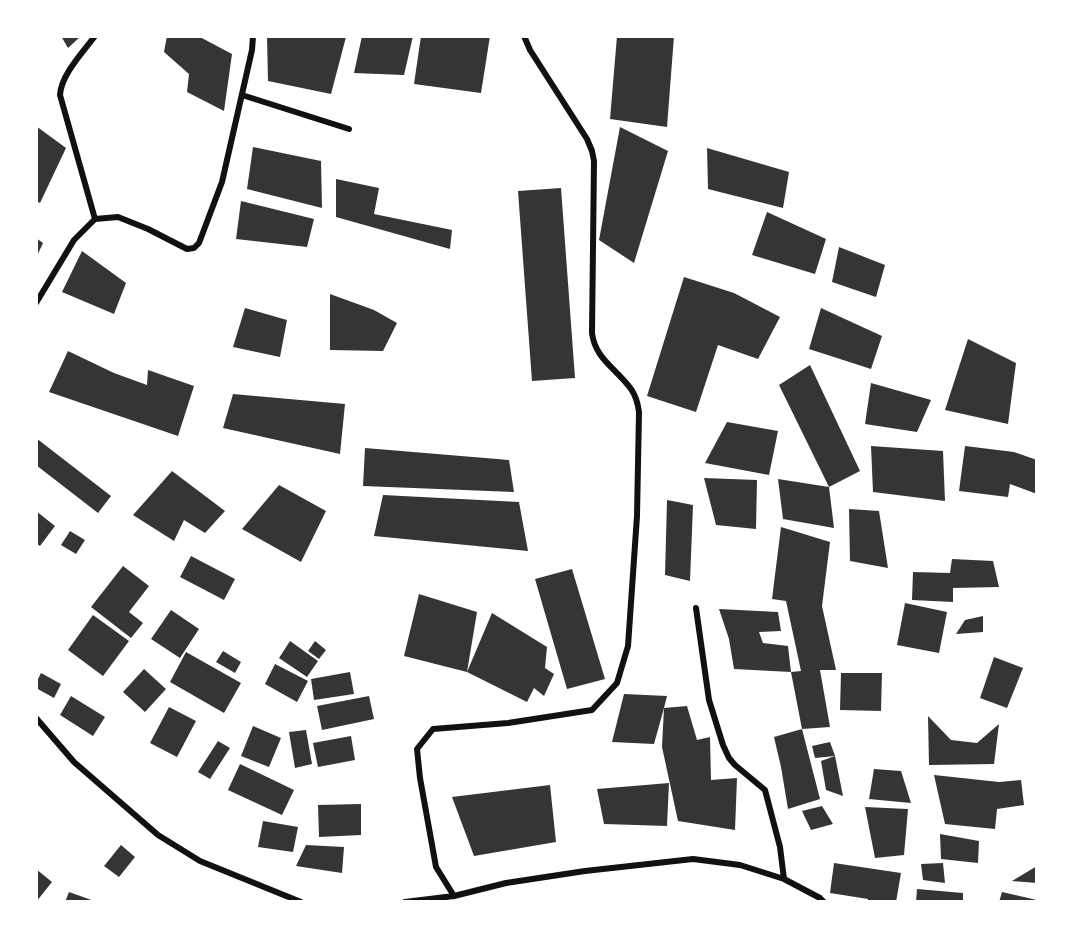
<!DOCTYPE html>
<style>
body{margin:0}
#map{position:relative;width:1073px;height:938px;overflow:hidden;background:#fff;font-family:"Fira Sans",sans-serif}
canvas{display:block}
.frame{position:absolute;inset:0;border:38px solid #fff;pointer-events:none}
</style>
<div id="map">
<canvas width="1073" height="938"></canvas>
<div class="frame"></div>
</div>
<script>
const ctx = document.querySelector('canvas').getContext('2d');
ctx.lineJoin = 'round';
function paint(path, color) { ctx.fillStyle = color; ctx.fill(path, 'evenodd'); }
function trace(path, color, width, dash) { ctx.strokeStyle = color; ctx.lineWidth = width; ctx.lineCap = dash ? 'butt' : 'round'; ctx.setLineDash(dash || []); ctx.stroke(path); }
paint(new Path2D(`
 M61,36H81L68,48Z
 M167,36H198L232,54L224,111L187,92L189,74L164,52Z
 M267,36L346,37L331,94L268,81Z
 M362,36H413L404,75L354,73Z
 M421,36H490L481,93L414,84Z
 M617,36H674L667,127L610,119Z
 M36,126L66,148L40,203L36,201Z
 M620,127L668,151L634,263L599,240Z
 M253,147L321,161L322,208L247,189Z
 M707,148L789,172L783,208L708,189Z
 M336,179L379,188L374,214L452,230L450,249L336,217Z
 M561,188L575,378L532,381L518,191Z
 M241,201L314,219L307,247L236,239Z
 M767,212L826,239L815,274L752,255Z
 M36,238L43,243L36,258Z
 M839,247L885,265L876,297L832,282Z
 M82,251L126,283L114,314L62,292Z
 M684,277L734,293L780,317L758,359L718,345L696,412L647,396Z
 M330,294L374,310L397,323L383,351L330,350Z
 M245,308L287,320L280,357L233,347Z
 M821,308L882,336L871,369L809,349Z
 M968,339L1016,363L1008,424L945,410Z
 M68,351L114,373L147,385L148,370L194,386L178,436L49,392Z
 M810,365L860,471L829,487L779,385Z
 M871,383L931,400L917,432L865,424Z
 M233,394L345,404L340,454L223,428Z
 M727,422L778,431L769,475L705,463Z
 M36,438L111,496L98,513L36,465Z
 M871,446L943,451L945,501L873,492Z
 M965,446L1014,452L1037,460V494L1010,484L1008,497L959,491Z
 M365,448L509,460L514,492L363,486Z
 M172,471L225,511L205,533L184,520L174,541L133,515Z
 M704,478L757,480L756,529L716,525Z
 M778,479L829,487L834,528L783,519Z
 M279,485L326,511L301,562L242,529Z
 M383,495L519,502L528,551L374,536Z
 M667,500L693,505L690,581L665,575Z
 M849,509L879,511L888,568L850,561Z
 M36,511L55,526L40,546L36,543Z
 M781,527L830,542L822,606L836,670H820L830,727L802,729L820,799L788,809L781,767L774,737L802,729L791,672L801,671L786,601L772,599Z
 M70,531L85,540L76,554L61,545Z
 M191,556L235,579L224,600L180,577Z
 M952,559L993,561L999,587L953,588V602L912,600L913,572L950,573Z
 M123,566L149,586L129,612L143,623L131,638L91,607Z
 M572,569L605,679L567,689L535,579Z
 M419,594L477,612L467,672L492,613L547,647L545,668L554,674L544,696L534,688L527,702L467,672L404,656Z
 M905,603L947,612L939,653L897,645Z
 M719,609L778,612L781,631L759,632L763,643L788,646L791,672L734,669L729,639Z
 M171,610L199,629L180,658L151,639Z
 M93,615L129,641L103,676L68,650Z
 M983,616V632L956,634L965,620Z
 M290,641L318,661L307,677L279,658Z
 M315,641L326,650L319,659L308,651Z
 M223,651L241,662L235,673L216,662Z
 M186,652L241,683L224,713L170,682Z
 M994,657L1023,668L1007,708L980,698Z
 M275,664L308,681L297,702L265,684Z
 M144,669L166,689L145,712L123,692Z
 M350,672L354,694L314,700L311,679Z
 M41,673L61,684L54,698L36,688V683Z
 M841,673H882L881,711L840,710Z
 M624,694L667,696L664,708L687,706L697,740L710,737L711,780L737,778L735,830L678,821L662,747L664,708L654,744L612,742Z
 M71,696L105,717L93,736L60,715Z
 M369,696L374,719L322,730L317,706Z
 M169,707L196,721L177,757L150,743Z
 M928,716L951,740L977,743L999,724L994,764L929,765Z
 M253,726L281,738L269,767L241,756Z
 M306,730L312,764L295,768L289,732Z
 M351,736L355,760L318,767L313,743Z
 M218,741L230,748L210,779L198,772Z
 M830,742L835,756L843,796L826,790L821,761L835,756L815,758L812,746Z
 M240,764L294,790L282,815L228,790Z
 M874,769L901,771L911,803L869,799Z
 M934,775L999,782L1021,780L1024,805L997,809L995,829L945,824Z
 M669,783L667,826L604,824L597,789Z
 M550,785L556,842L474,856L452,797Z
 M361,804V835L319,837L318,805Z
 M822,806L833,824L811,830L802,811Z
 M865,807L908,809L904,855L875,858Z
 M263,821L298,827L293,852L258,847Z
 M940,834L979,841L978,863L941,859Z
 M121,845L135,857L119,877L104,866Z
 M306,845L344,847L342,873L296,866Z
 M834,863L901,873L896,902H868V899L830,893Z
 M943,863L945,883L923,880L921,864Z
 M1037,866V883L1012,881Z
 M36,869L52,882L36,902Z
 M917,889L963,893V902H916Z
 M69,892L97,902H65Z
 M1002,892L1037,900V902H999Z`), '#353535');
trace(new Path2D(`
 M242,95L349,129
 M95,219L60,95C61,75 83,52 95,36
 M36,303L74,240L95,219L118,217L148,229L187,249L194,248L199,243L222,182L252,50L253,36
 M696,608L709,700L723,745L729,758L735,765L765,790L780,847L784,879
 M36,718L74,762L158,835L200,861L301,902
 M454,896L436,867L420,778L417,749L433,729L508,723L592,710L617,683L628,646L637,516L639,412C638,404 636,396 631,389C617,369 595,359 592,333L594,161L592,151L587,139L530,50L524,36
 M405,902L454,896L506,883L585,871L693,859L740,865L784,879L820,898L824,902`), '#111', 6);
</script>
